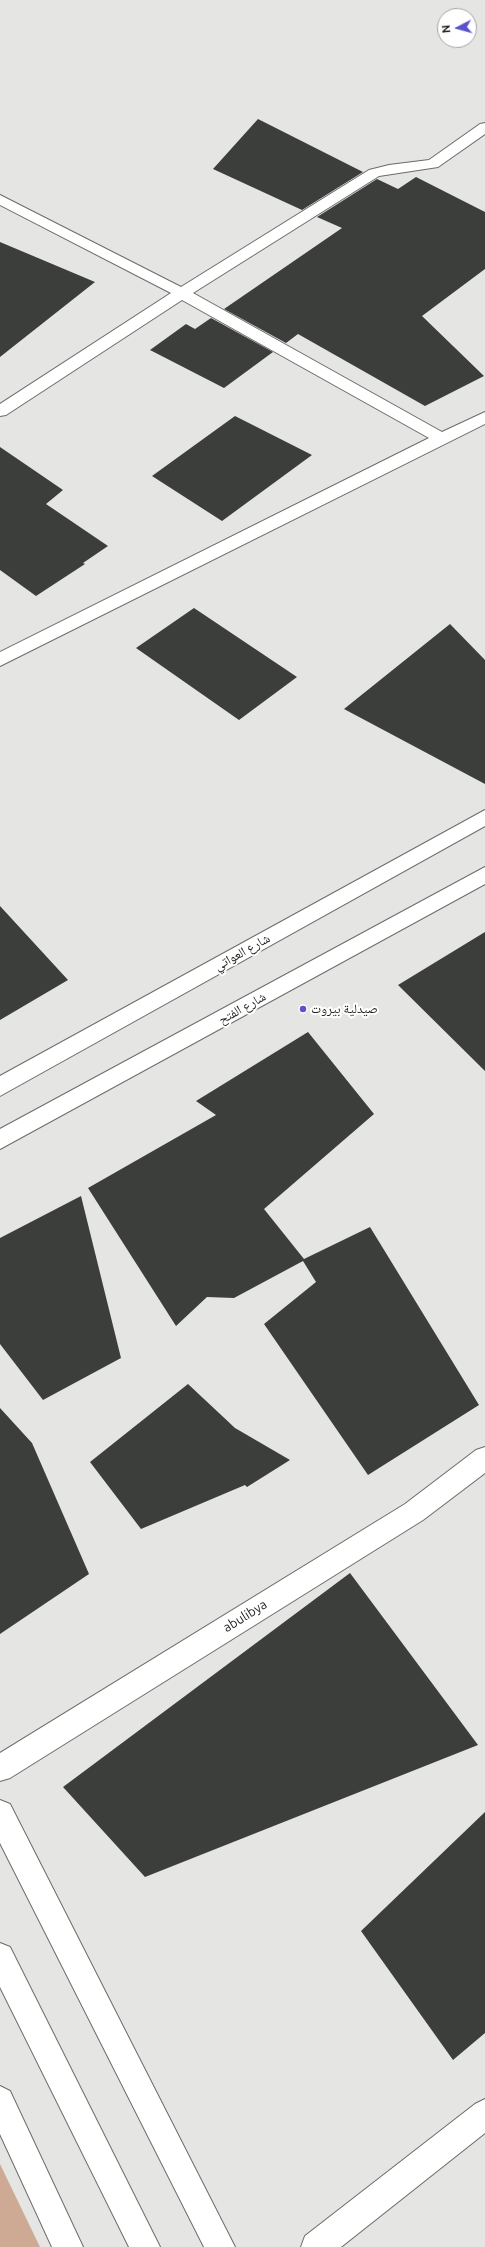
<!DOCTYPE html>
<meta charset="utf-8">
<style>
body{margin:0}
#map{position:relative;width:485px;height:2247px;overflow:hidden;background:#e5e6e3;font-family:Ubuntu,sans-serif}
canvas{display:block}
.north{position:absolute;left:437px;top:8px;width:40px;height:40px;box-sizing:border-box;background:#fff;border:1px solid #a5a5a5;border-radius:50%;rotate:264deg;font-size:11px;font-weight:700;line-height:16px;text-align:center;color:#1e1e1d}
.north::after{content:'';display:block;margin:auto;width:14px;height:18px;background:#5c52ca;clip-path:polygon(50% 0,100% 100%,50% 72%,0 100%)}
</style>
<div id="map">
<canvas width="485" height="2247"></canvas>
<div class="north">N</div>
</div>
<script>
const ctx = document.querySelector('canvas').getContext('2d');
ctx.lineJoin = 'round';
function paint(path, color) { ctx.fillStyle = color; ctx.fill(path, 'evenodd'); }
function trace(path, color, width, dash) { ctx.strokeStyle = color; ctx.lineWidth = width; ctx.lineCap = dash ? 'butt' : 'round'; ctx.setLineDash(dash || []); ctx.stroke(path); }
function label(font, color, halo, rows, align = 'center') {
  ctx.font = font + ' Ubuntu,"Noto Naskh Arabic",sans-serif'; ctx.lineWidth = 4; ctx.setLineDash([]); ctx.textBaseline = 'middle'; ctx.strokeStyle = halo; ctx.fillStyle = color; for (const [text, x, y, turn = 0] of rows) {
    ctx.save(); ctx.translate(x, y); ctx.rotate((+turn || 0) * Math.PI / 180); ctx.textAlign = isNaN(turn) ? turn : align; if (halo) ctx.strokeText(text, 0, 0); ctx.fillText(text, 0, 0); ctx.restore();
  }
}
paint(new Path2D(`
 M0,2164L40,2247H0Z`), '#ceaa94');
paint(new Path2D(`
 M258,119L363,172L302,210L213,169Z
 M416,177L485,212V269L422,316L484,376L425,406L298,334L286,343L224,309L342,228L317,217L377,179L398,189Z
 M0,242L95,282L0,357Z
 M211,318L273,352L224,388L150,350L186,324L195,329Z
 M235,416L312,455L222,521L152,476Z
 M0,447L63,490L46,504L108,546L83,563L85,564L36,596L0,570Z
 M194,608L297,677L239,720L136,648Z
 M450,624L485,660V784L344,709Z
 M0,906L68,980L0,1020Z
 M485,932V1071L398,985Z
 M308,1032L374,1114L264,1209L304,1259L370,1227L479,1405L368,1475L264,1324L316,1282L303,1261L234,1298L207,1297L176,1326L88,1188L216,1115L196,1101Z
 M81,1196L121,1358L43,1400L0,1344V1238Z
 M188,1384L235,1428L290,1460L247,1487L245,1485L141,1529L90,1462Z
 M0,1408L32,1443L89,1574L0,1634Z
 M350,1573L478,1745L145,1877L63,1787Z
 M485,1812V2033L453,2060L361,1931Z`), '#3c3e3c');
const lane = new Path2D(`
 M0,2086L10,2091L83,2247H52L0,2134Z`);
const street = new Path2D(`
 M485,123V134L438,167L379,176L193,293L442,432L485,412V424L0,666V652L429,438L182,300L6,415L0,416V404L171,293L0,205V195L181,287L369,170L389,165L429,160L480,124Z
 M485,1447V1473L423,1520L10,1778L0,1781V1753L405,1504L476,1450Z
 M485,2099V2133L341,2247H301L305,2236L475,2104Z`);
const secondary = new Path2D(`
 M0,1800L10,1804L235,2247H204L0,1843Z
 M0,1943L10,1947L160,2247H129L0,1987Z`);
const primary = new Path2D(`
 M485,810V826L0,1096V1076Z
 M485,867V884L0,1149V1129Z`);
trace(lane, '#6b6c69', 2);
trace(street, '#6b6c69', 2);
trace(secondary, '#6b6c69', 2);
trace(primary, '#6b6c69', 2);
paint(lane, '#fff');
paint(street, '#fff');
paint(secondary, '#fff');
paint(primary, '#fff');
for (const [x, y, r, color] of [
 [303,1009,4,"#5c52ca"]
]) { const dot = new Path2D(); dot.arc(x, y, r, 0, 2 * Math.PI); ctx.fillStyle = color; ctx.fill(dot); trace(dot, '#fff', 1.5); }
label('13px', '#1e1e1d', '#fff', [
 ["شارع العواتي",242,952,-29],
 ["شارع الفتح",242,1008,-29],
 ["abulibya",245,1616,-32]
]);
label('13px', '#1e1e1d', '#fff', [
 ["صيدلية بيروت",311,1009]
], 'left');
</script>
